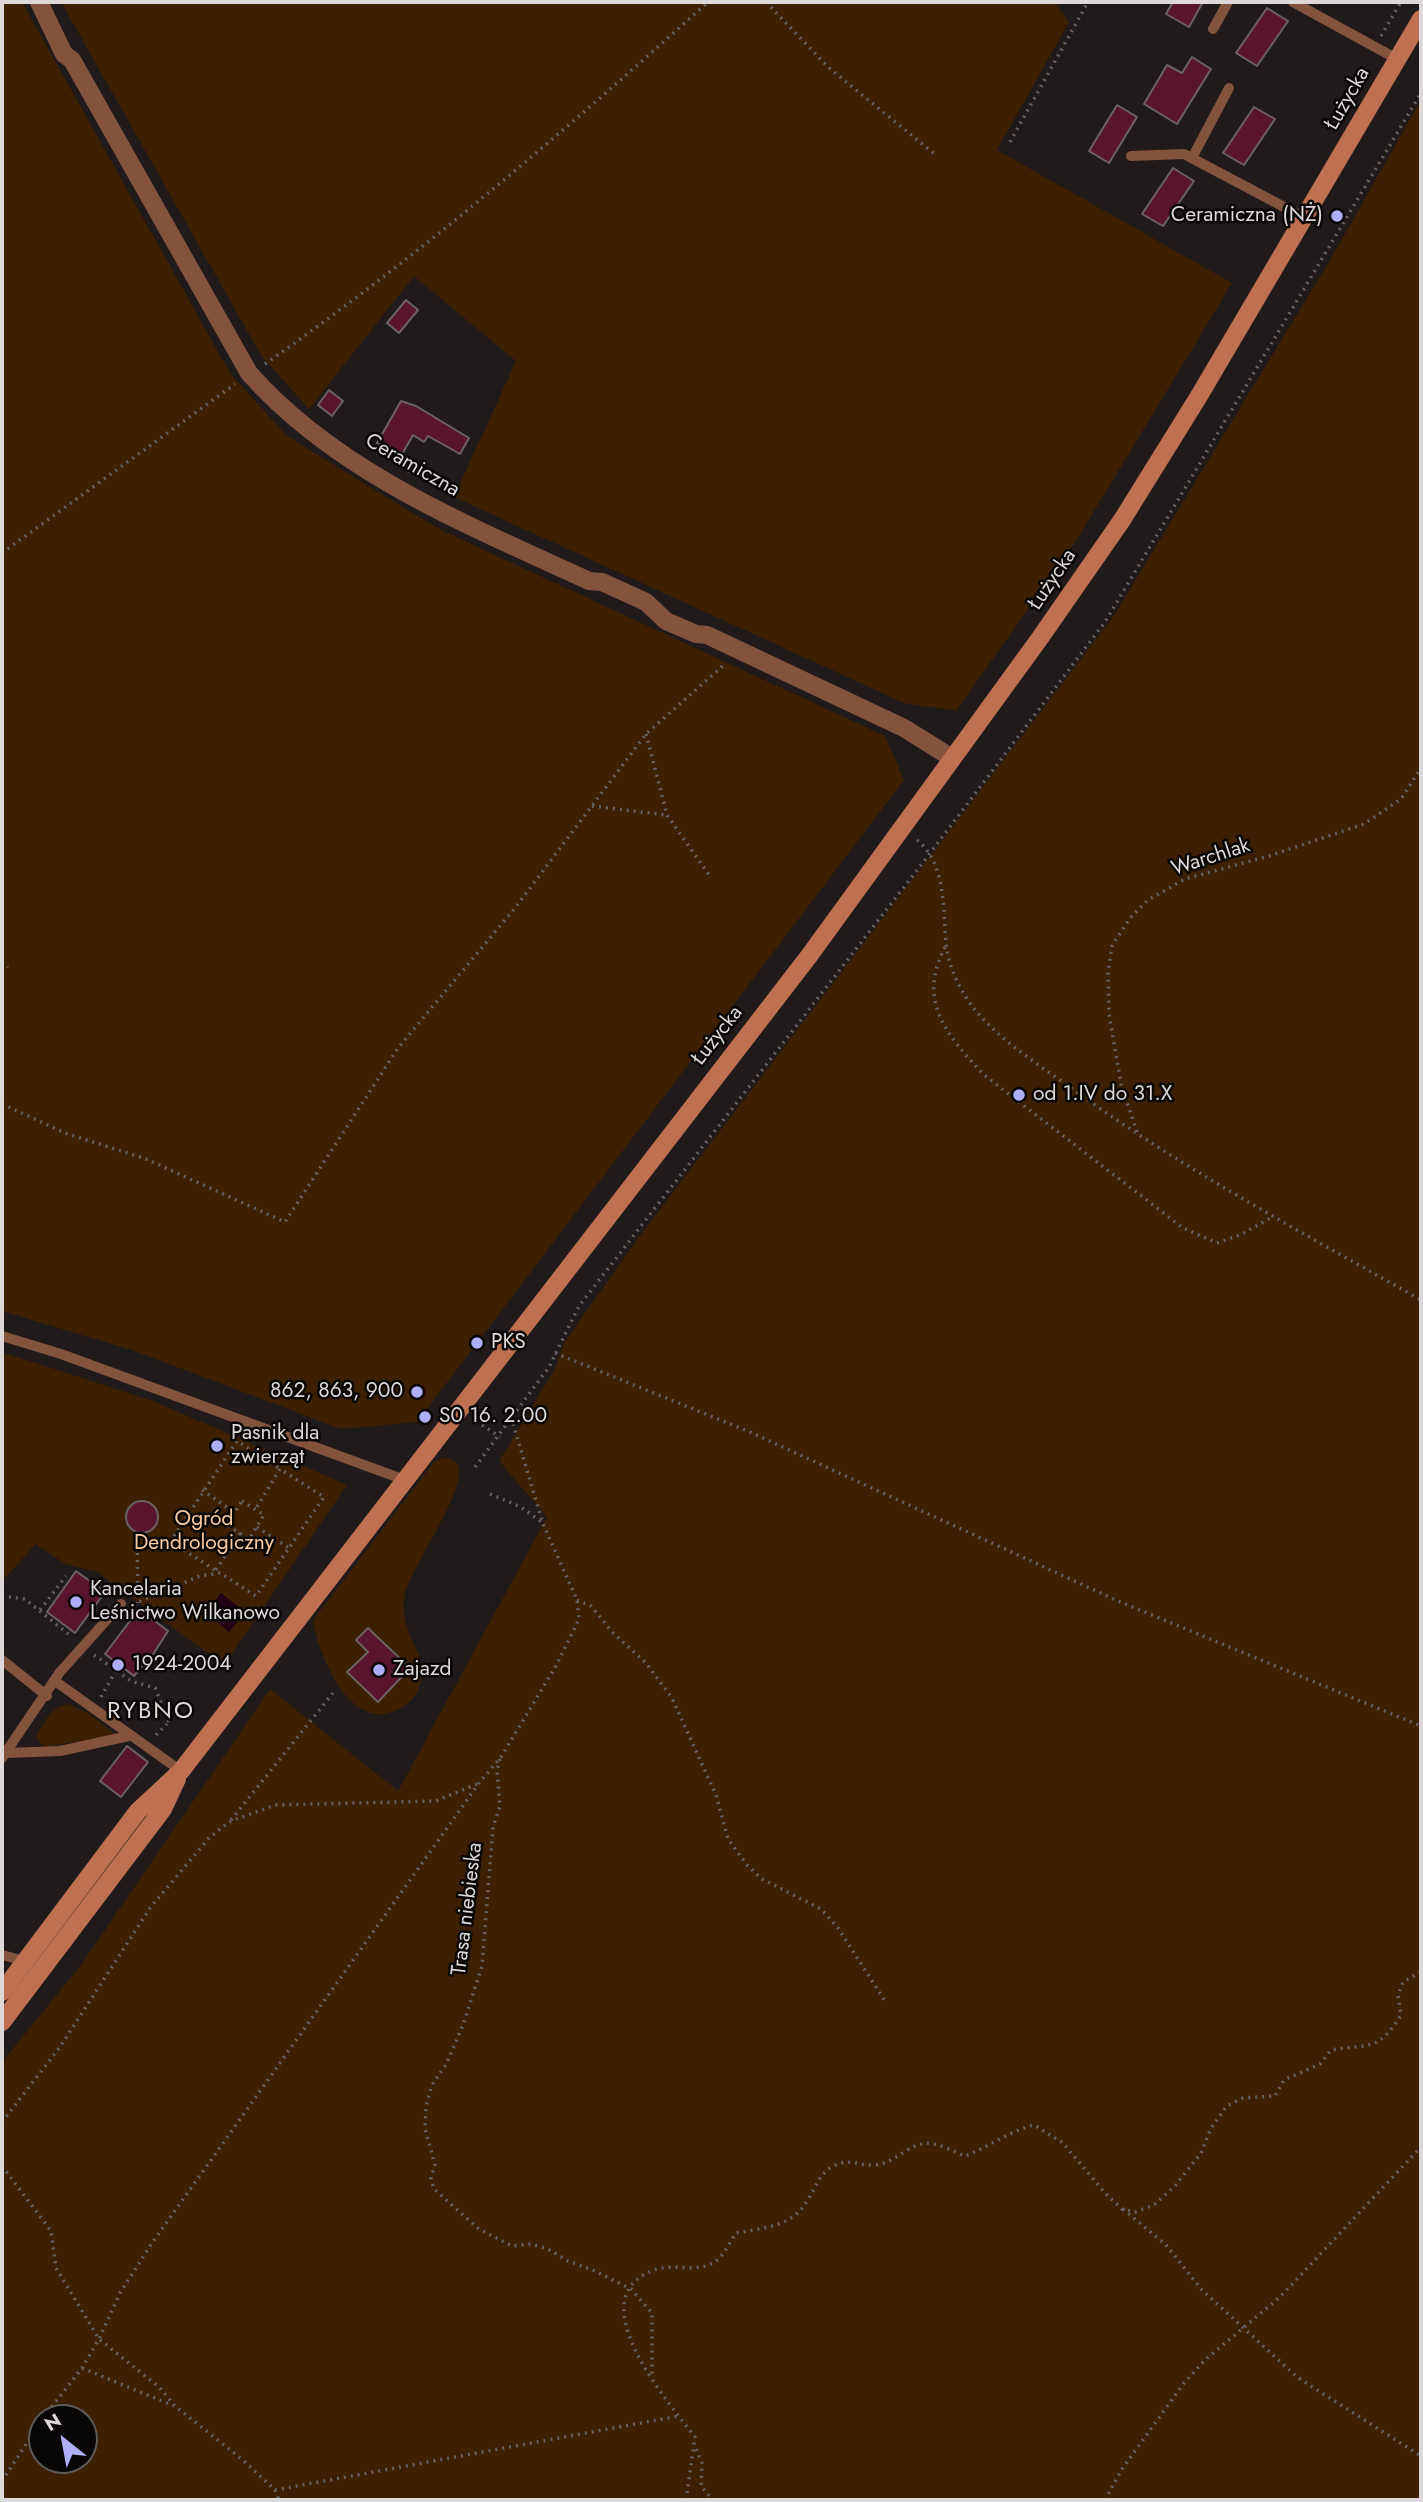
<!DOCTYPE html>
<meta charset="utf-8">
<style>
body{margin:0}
#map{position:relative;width:1423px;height:2502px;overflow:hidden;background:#211a1a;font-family:Jost,sans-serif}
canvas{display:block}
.frame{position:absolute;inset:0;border:4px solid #ded9d8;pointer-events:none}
.north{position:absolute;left:28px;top:2404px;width:70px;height:70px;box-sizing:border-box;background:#090606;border:2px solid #5e5a5a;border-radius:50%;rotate:329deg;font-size:19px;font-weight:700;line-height:28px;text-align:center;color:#ded9d8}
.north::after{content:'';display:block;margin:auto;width:24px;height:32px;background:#aeaefa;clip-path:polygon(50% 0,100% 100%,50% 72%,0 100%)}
</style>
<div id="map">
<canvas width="1423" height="2502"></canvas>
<div class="frame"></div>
<div class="north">N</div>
</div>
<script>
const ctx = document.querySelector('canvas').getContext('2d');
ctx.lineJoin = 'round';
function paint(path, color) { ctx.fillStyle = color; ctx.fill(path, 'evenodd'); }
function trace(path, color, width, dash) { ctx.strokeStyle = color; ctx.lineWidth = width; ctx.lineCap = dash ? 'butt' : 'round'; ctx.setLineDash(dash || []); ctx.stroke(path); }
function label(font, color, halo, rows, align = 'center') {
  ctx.font = font + ' Jost,sans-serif'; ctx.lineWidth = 5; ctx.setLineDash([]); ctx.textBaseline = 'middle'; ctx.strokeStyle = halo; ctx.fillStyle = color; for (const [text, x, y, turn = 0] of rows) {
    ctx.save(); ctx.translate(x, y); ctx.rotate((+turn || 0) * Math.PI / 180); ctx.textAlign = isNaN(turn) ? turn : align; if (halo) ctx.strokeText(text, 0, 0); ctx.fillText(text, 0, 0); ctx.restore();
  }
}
paint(new Path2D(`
 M2,2H22L230,373L287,436L439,529L885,736L904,780L417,1422L341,1429L132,1350L2,1311Z
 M61,2H1054L1069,22L997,150L1232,283L1076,541L956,711L904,703L454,497L516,361L414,276L309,409L262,357Z
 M1421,100V2500H2V2062L81,1965L270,1689L398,1791L547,1517L499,1461L555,1369L564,1343L638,1238L1113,617L1330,260ZM42,2418H84V2460H42Z
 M2,1352L153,1401L347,1485L224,1665L97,1572L65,1564L36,1544L2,1581Z
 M444,1457C449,1458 454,1459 457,1464C470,1486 413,1565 406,1590C393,1632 436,1656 417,1692C411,1703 401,1710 388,1713C346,1723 318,1653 313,1620L434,1462Z
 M68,1704L88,1713L116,1735L44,1747L36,1737C45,1721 50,1708 68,1704Z`), '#3c2001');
paint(new Path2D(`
 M221,1593L245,1612L229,1632L206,1613Z`), '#220016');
const building = new Path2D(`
 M1173,2H1203L1189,27L1166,14Z
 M1267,8L1288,21L1257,66L1236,53Z
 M1192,57L1211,69L1177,124L1144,104L1167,65L1182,73Z
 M1117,105L1137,117L1109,163L1089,151Z
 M1254,107L1275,119L1244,165L1223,153Z
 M1173,168L1194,181L1163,226L1142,214Z
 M406,300L418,310L399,333L387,323Z
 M329,390L343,401L332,416L318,405Z
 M401,401L416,406L469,438L460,454L428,436L424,442L413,435L401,456L377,443Z
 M126 1517a16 16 0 1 1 32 0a16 16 0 1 1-32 0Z
 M76,1571L105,1592L75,1633L47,1612Z
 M139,1609L168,1631L145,1667L143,1665L134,1676L105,1654Z
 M368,1628L410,1668L378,1702L347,1672L368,1652L356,1640Z
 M127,1746L148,1762L121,1797L100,1781Z`);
paint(building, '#5a152e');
trace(building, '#6a6263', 2);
trace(new Path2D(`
 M766,2L828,67L937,156
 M1381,36L1401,2
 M1010,142L1088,2
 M265,364C422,254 566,130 708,2
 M409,473L415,463
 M2,553L235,384
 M646,734L667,815L709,875
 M592,806L666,815
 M917,840C946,863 943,909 946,943C948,967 961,993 976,1011C1002,1042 1038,1064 1071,1088C1181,1168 1303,1233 1421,1300
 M945,947C917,1002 946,1034 984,1075L1183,1228L1217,1243L1240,1235L1274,1216
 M2,962L8,967
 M2,1104L65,1133L146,1159L285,1222L398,1048L515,908L646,734L726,663
 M1137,1132L1121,1084L1109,1014L1108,972L1112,946L1130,918L1148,900L1185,879L1269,856L1364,824L1401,799L1421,768
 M555,1353L750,1432L1118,1601L1421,1726
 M482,1425L500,1437
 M475,1467L549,1367L579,1306L918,869L1105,622L1421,93
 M202,1490L235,1513
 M490,1494L521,1507L543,1523
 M242,1501L264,1515L249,1539L227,1525Z
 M257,1527L289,1548
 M137,1532L138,1603
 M137,1538L173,1543L218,1572
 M170,1542L237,1441L280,1469
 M216,1570L240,1533
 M2,1596L25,1599L72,1637
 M577,1600L591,1606L613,1633L646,1663L672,1698L716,1795L728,1839L747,1865L762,1879L821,1909L838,1928L885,2001
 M133,1604L200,1576L220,1573L256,1596L324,1497L280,1469L255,1510
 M40,1610L66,1576
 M94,1655L131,1681L155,1688L169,1722
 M101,1697L119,1665
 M156,1735L167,1724
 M500,1759L497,1771L500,1806L493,1827L482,1966L463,2025L447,2063L432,2085L426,2106L425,2129L435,2165L431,2178L434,2189L479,2229L512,2246L531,2244L548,2249L568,2261L595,2271L631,2289L652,2313V2377
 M231,1820L333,1693
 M2,2122L60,2047L150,1908L209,1838L229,1822L275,1805L436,1801L477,1784
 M2,2166L51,2231L56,2268L99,2339L159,2387L175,2406L244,2461L275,2490L279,2500
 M1123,2209L1166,2245L1202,2290L1297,2377L1421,2456
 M82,2368L174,2406
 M43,2418L82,2368L99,2339L120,2293L152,2243L479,1783L501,1757L556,1666L579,1619L577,1600L543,1524L512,1420
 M696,2449L702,2463L701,2486L713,2500
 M2,2481L42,2420
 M275,2490L679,2416
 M686,2500L695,2437C669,2403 577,2298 654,2270C675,2262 699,2275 717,2260C725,2254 730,2241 736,2233C763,2228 792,2227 807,2201C816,2188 818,2175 832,2167C848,2157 858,2166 874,2165C897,2164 910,2139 934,2144C944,2146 955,2152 965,2156C989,2147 1009,2131 1034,2125L1063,2143L1105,2193L1122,2209L1135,2212L1154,2205L1175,2186L1201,2153L1211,2128L1227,2106L1243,2098L1275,2096L1284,2080L1320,2064L1331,2050C1370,2043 1377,2053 1401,2015L1398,1995L1403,1982L1421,1972
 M1105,2500L1122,2469L1184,2383L1206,2359L1279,2298L1421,2147`), '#676161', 3.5, [2, 5]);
trace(new Path2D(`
 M1293,2L1397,59
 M1213,29L1228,2
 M1131,156L1184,154L1303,217
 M1192,158L1229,88
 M2,1336L61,1354L405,1480
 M2,1660L47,1696
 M55,1681L181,1771
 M7,1753L60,1751L129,1736
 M2,1758L60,1672L121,1604
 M2,1955L28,1962`), '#83533e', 10);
trace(new Path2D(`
 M39,2L64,54L72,60L249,373C337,473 470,526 589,581L602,582L646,602L666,621L696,634L707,635L904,728L952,758`), '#83533e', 18);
trace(new Path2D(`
 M2,1992L138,1811L181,1771L809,956L1040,638L1122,520L1199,396L1421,19
 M2,2022L163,1809L177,1779`), '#bf7050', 18);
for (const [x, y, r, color] of [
 [1337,216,7,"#aeaefa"],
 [1019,1095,7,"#aeaefa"],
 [477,1343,7,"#aeaefa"],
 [417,1392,7,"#aeaefa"],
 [425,1417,7,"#aeaefa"],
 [217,1446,7,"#aeaefa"],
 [76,1602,7,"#aeaefa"],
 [118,1665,7,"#aeaefa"],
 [379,1670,7,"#aeaefa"]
]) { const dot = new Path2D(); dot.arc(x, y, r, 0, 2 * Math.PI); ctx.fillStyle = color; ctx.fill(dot); trace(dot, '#090606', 2.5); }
label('21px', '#ded9d8', '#090606', [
 ["Łużycka",1348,99,-60],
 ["Ceramiczna",412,466,30],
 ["Łużycka",1053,580,-56],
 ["Warchlak",1211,858,-18],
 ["Łużycka",718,1036,-52],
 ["Trasa niebieska",468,1909,-83]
]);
label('21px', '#ded9d8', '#090606', [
 ["Ceramiczna (NŻ)",1323,216,"right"],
 ["od 1.IV do 31.X",1033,1095],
 ["PKS",491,1343],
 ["862, 863, 900",403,1392,"right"],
 ["S0 16. 2.00",439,1417],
 ["Pasnik dla",231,1434],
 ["zwierząt",231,1458],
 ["Kancelaria",90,1590],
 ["Leśnictwo Wilkanowo",90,1614],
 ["1924-2004",132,1665],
 ["Zajazd",393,1670]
], 'left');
label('21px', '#fccba0', '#090606', [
 ["Ogród",204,1520],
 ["Dendrologiczny",204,1544]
]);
ctx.letterSpacing = '2px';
label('24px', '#ded9d8', '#090606', [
 ["RYBNO",151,1712]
]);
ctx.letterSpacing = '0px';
</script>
